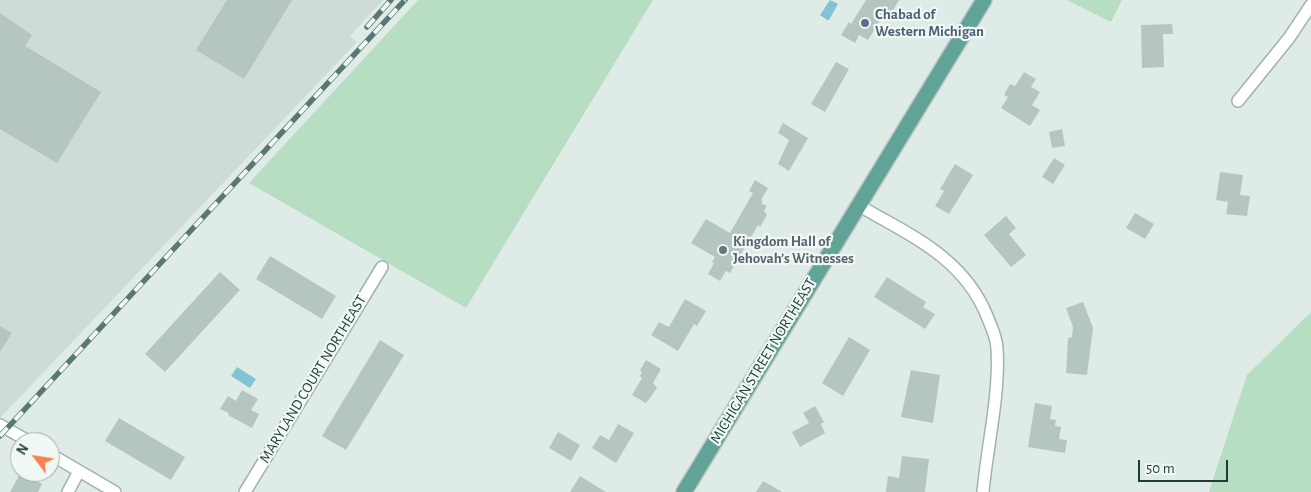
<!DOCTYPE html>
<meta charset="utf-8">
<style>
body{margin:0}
#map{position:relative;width:1311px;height:492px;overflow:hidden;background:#dfebe7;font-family:"Alegreya Sans",sans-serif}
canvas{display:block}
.north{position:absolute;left:10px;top:432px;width:50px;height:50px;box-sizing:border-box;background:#f0f8f4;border:1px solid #9cada8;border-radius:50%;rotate:301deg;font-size:14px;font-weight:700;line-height:20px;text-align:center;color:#1f3c36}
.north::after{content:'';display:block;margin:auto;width:18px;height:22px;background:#f98250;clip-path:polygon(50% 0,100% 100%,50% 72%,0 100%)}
.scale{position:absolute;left:1138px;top:460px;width:90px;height:22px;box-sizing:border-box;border:2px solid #1f3c36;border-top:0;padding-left:6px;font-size:15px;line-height:18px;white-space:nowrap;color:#1f3c36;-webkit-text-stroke:4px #f0f8f4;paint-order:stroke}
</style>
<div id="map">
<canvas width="1311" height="492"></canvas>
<div class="north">N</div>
<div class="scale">50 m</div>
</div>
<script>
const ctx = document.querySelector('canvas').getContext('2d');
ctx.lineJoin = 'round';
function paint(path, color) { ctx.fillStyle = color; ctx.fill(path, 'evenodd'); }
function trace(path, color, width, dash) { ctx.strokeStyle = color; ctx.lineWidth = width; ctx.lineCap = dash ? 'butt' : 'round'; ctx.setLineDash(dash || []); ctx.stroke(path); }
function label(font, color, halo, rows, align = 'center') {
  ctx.font = font + ' "Alegreya Sans",sans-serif'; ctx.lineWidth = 4.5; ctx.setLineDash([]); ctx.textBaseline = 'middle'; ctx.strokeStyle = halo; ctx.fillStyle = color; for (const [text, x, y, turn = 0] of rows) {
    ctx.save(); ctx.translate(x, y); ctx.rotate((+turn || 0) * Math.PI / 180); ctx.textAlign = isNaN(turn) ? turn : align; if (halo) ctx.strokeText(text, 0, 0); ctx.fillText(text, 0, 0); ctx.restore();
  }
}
paint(new Path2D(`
 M0,0H383L350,36L357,42L0,418Z`), '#cedbd6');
paint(new Path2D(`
 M418,0H653L466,308L249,183Z
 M1067,0H1122L1111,22Z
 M1311,312V492H1209L1247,375Z`), '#b7dec3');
paint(new Path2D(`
 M830,0L838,4L829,20H827L820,15Z
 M237,367L256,379L250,388L231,376Z`), '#84c3d4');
paint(new Path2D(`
 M227,0H292L244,79L196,50Z
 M866,0H899L891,14L886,10L868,40L859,35L855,43L841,35L849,22L851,24Z
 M0,13L32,35L25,46L101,92L57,163L0,129Z
 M1172,24L1173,34H1163L1164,67L1142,68L1141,25Z
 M836,62L849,69L825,112L811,104Z
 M1024,72L1036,79L1031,87L1040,92L1032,105L1040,110L1030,126L1001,108L1008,97L1004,95L1010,84L1015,86Z
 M783,123L808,138L789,171L778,164L789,140L778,133Z
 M1062,129L1065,146L1052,148L1049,132Z
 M1054,158L1065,165L1053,184L1042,177Z
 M955,164L973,175L949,214L935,206L944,191L940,189Z
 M1220,172L1243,175L1240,195L1250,196L1247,216L1226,214L1228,202L1216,200Z
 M755,180L768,188L761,200L763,201L761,203L767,206L764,211L767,215L760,227L758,225L730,273L726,271L720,281L708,274L714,263L712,262L715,257L691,243L706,219L730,233L753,193L749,191Z
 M1135,213L1154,224L1145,239L1126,228Z
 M1006,216L1016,228L1009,234L1026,255L1011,267L984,235Z
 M270,256L336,296L322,319L256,279Z
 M220,272L240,290L165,372L145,354Z
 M887,277L926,302L923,307L935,314L925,329L874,297Z
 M685,299L706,311L697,326L694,324L678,351L651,335L659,322L669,327Z
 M1083,302L1093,328L1087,375L1066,373L1068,338L1072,337L1073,327L1066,308Z
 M0,326L12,333L0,352Z
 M849,337L870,350L843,396L822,383Z
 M380,340L404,355L346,450L322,436Z
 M646,360L661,369L653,383L657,388L646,403L632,395L642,378L640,376L642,372L640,370Z
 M911,370L940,375L933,423L901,417Z
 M242,390L258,399L251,410L259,414L252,428L228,415L229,413L220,409L228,396L236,401Z
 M1035,403L1052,406L1050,419L1056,420L1055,426L1061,427L1059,439L1067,440L1065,453L1028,447Z
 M815,406L824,422L821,424L825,433L800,447L792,432L809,423L803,413Z
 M119,418L185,457L171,480L105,441Z
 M618,424L634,433L616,463L592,448L600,435L609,440Z
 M558,432L580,445L571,461L549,448Z
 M902,456L929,459L925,492H886L888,476L899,478Z
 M21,472L42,484L38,492H10Z
 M580,476L606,492H570Z
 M763,481L782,492H756Z`), '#b5c6c0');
const minor = new Path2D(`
 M1238,101L1289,38L1311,5
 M858,205C911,236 963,257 987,316C991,326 997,338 997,349C1000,393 987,447 983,492
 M0,425L30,442
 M50,454L115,492
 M68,492L79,471
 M245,492L382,267`);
const major = new Path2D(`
 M684,492L984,0`);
trace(minor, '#a2b3ae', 14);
trace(major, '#c0c8c7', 18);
trace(minor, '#fff', 11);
trace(major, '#61a396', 15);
const rail = new Path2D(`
 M367,27L391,0
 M0,436L405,0`);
trace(rail, '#5a7872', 5.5);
trace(rail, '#f0f8f4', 4, [11]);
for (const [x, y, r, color] of [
 [865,23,5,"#5c6f8a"],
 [723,250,5,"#6b7280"]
]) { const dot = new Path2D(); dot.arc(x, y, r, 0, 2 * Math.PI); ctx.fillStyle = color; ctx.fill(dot); trace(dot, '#f0f8f4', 2); }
label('bold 15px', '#4e5e75', '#f0f8f4', [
 ["Chabad of",875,14],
 ["Western Michigan",875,31]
], 'left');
label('bold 15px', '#5b616d', '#f0f8f4', [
 ["Kingdom Hall of",733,241],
 ["Jehovah’s Witnesses",733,258]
], 'left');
label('15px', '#1f3c36', '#f0f8f4', [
 ["MICHIGAN STREET NORTHEAST",763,361,-59],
 ["MARYLAND COURT NORTHEAST",313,379,-59]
]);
</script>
